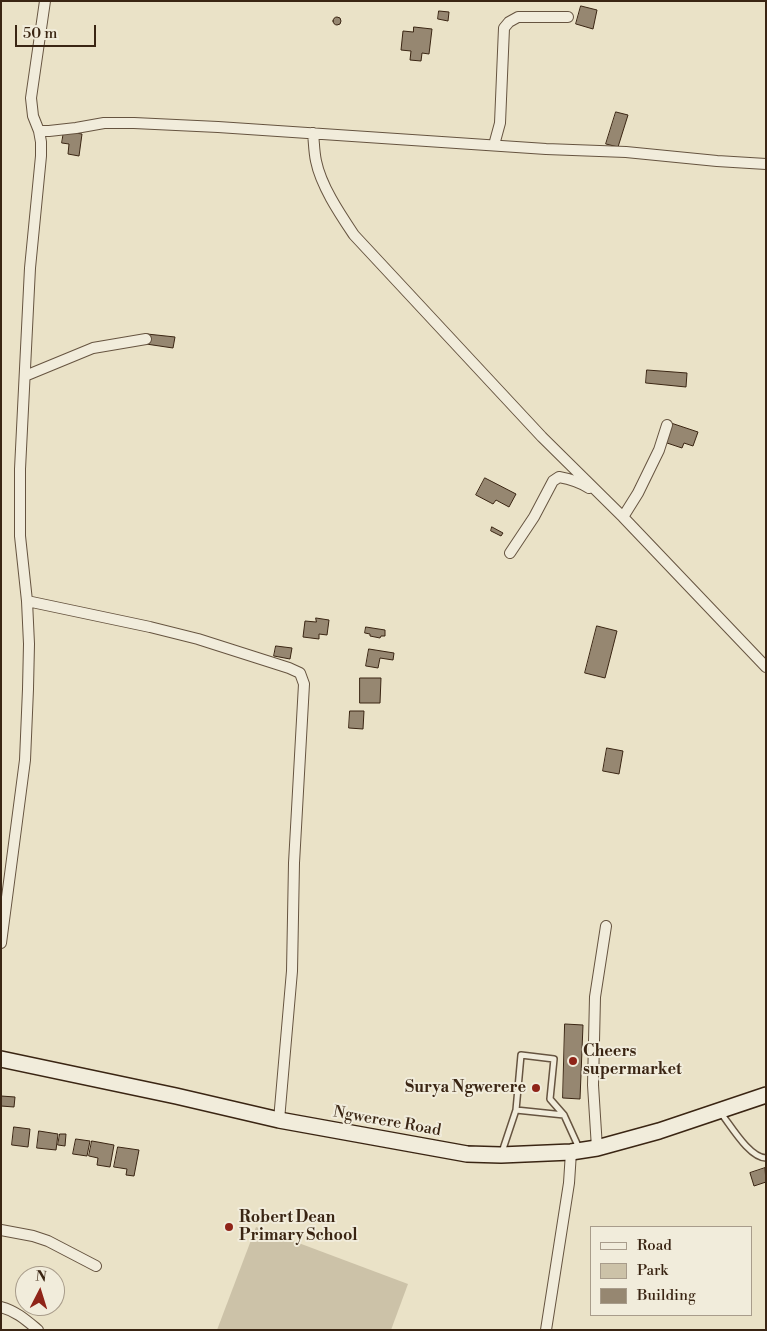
<!DOCTYPE html>
<style>
body{margin:0}
#map{position:relative;width:767px;height:1331px;overflow:hidden;background:#eae2c7;font-family:"Libre Bodoni",serif}
canvas{display:block}
.frame{position:absolute;inset:0;border:2px solid #3a2513;pointer-events:none}
.legend{position:absolute;left:590px;top:1226px;width:162px;height:90px;box-sizing:border-box;background:#f1ecdb;border:1px solid #a89c8b;margin:0;padding:6px 9px;list-style:none;font-size:15px;color:#3a2513}
.legend li{display:flex;align-items:center;gap:10px;height:25px}
.legend b{width:25px;border:1px solid #a89c8b}
.north{position:absolute;left:15px;top:1266px;width:50px;height:50px;box-sizing:border-box;background:#f1ecdb;border:1px solid #a89c8b;border-radius:50%;rotate:5deg;font-size:14px;font-weight:700;line-height:20px;text-align:center;color:#3a2513}
.north::after{content:'';display:block;margin:auto;width:18px;height:22px;background:#8f2418;clip-path:polygon(50% 0,100% 100%,50% 72%,0 100%)}
.scale{position:absolute;left:15px;top:25px;width:81px;height:22px;box-sizing:border-box;border:2px solid #3a2513;border-top:0;padding-left:6px;font-size:15px;line-height:18px;white-space:nowrap;color:#3a2513;-webkit-text-stroke:4px #f1ecdb;paint-order:stroke}
</style>
<div id="map">
<canvas width="767" height="1331"></canvas>
<div class="frame"></div>
<ul class="legend">
<li><b style="height:6px;background:#f1ecdb"></b>Road</li>
<li><b style="height:14px;background:#ccc2a8"></b>Park</li>
<li><b style="height:14px;background:#968771"></b>Building</li>
</ul>
<div class="north">N</div>
<div class="scale">50 m</div>
</div>
<script>
const ctx = document.querySelector('canvas').getContext('2d');
ctx.lineJoin = 'round';
function paint(path, color) { ctx.fillStyle = color; ctx.fill(path, 'evenodd'); }
function trace(path, color, width, dash) { ctx.strokeStyle = color; ctx.lineWidth = width; ctx.lineCap = dash ? 'butt' : 'round'; ctx.setLineDash(dash || []); ctx.stroke(path); }
function label(font, color, halo, rows, align = 'center') {
  ctx.font = font + ' "Libre Bodoni",serif'; ctx.lineWidth = 4; ctx.setLineDash([]); ctx.textBaseline = 'middle'; ctx.strokeStyle = halo; ctx.fillStyle = color; for (const [text, x, y, turn = 0] of rows) {
    ctx.save(); ctx.translate(x, y); ctx.rotate((+turn || 0) * Math.PI / 180); ctx.textAlign = isNaN(turn) ? turn : align; if (halo) ctx.strokeText(text, 0, 0); ctx.fillText(text, 0, 0); ctx.restore();
  }
}
paint(new Path2D(`
 M256,1227L408,1284L391,1330H217Z`), '#ccc2a8');
const building = new Path2D(`
 M581,6L597,10L593,29L576,24Z
 M439,11L449,12L448,21L438,19Z
 M333 21a4 4 0 1 1 8 0a4 4 0 1 1-8 0Z
 M414,27L432,29L429,54L422,53L421,61L410,60L411,51L401,50L403,31L413,32Z
 M616,112L628,115L618,147L606,144Z
 M64,131L82,134L79,156L68,154L69,144L62,143Z
 M147,334L175,337L173,348L146,344Z
 M647,370L687,373L686,387L646,383Z
 M671,423L698,432L693,446L684,443L682,448L664,442Z
 M485,478L516,494L509,507L496,500L493,504L476,495Z
 M492,527L503,533L501,536L491,531Z
 M316,618L329,620L327,635L319,634V639L303,637L305,621L316,622Z
 M597,626L617,631L605,678L585,673Z
 M366,627L385,630V636H381L380,638L370,636V634L365,633Z
 M276,646L292,648L290,659L274,656Z
 M369,649L394,653L393,660L380,658L378,668L366,666Z
 M360,678H381L380,703H360Z
 M350,711H364L363,729L349,728Z
 M607,748L623,751L619,774L603,771Z
 M565,1024L583,1025L580,1099L563,1098Z
 M1,1096L15,1097L14,1107L1,1106Z
 M14,1127L30,1129L28,1147L12,1145Z
 M39,1131L58,1134L56,1150L37,1148Z
 M60,1134H66L65,1146L58,1145Z
 M76,1139L90,1141L87,1156L73,1154Z
 M92,1141L114,1145L110,1167L97,1165L98,1158L89,1156Z
 M118,1147L139,1150L134,1176L126,1175L127,1169L114,1167Z
 M765,1168L766,1182L754,1186L750,1173Z`);
paint(building, '#968771');
trace(building, '#3a2513', 1);
const lane = new Path2D(`
 M516,1110L521,1055L554,1059L550,1099L564,1115
 M720,1112C730,1124 749,1158 766,1158
 M502,1152L516,1110L564,1115L579,1148`);
const street = new Path2D(`
 M39,131H49L76,128L104,123H134L218,127L546,149L626,152L717,161L766,164
 M313,133C314,142 314,152 316,161C321,186 340,214 354,235L542,437L623,517L766,667
 M494,145L500,123L504,28L509,22L518,17H568
 M25,376L93,348L146,339
 M623,517L638,493L659,450L667,425
 M510,553L534,517L553,481L559,477C570,479 580,482 589,488
 M27,601L150,627L198,639L289,668L300,673L304,684L294,863L292,971L279,1120
 M1,943L25,760L28,689L29,644L27,601L20,536V469L30,268L41,156V142L39,131L33,116L31,98L45,1
 M597,1148L593,1085L595,997L606,926
 M1,1230L33,1236L48,1241L96,1266
 M1,1307C16,1311 26,1320 38,1330
 M546,1330L569,1183L571,1152`);
const secondary = new Path2D(`
 M1,1059L176,1096L279,1120L467,1154L501,1155L571,1152L597,1148L659,1131L766,1095`);
trace(lane, '#665440', 8);
trace(street, '#665440', 12);
trace(secondary, '#3a2513', 18);
trace(lane, '#f1ecdb', 5);
trace(street, '#f1ecdb', 10);
trace(secondary, '#f1ecdb', 15);
for (const [x, y, r, color] of [
 [573,1061,5,"#8f2418"],
 [536,1088,5,"#8f2418"],
 [229,1227,5,"#8f2418"]
]) { const dot = new Path2D(); dot.arc(x, y, r, 0, 2 * Math.PI); ctx.fillStyle = color; ctx.fill(dot); trace(dot, '#f1ecdb', 2); }
label('bold 16px', '#3a2513', '#f1ecdb', [
 ["Cheers",583,1052],
 ["supermarket",583,1070],
 ["Surya Ngwerere",526,1088,"right"],
 ["Robert Dean",239,1218],
 ["Primary School",239,1236]
], 'left');
label('16px', '#3a2513', '#f1ecdb', [
 ["Ngwerere Road",387,1122,10]
]);
</script>
